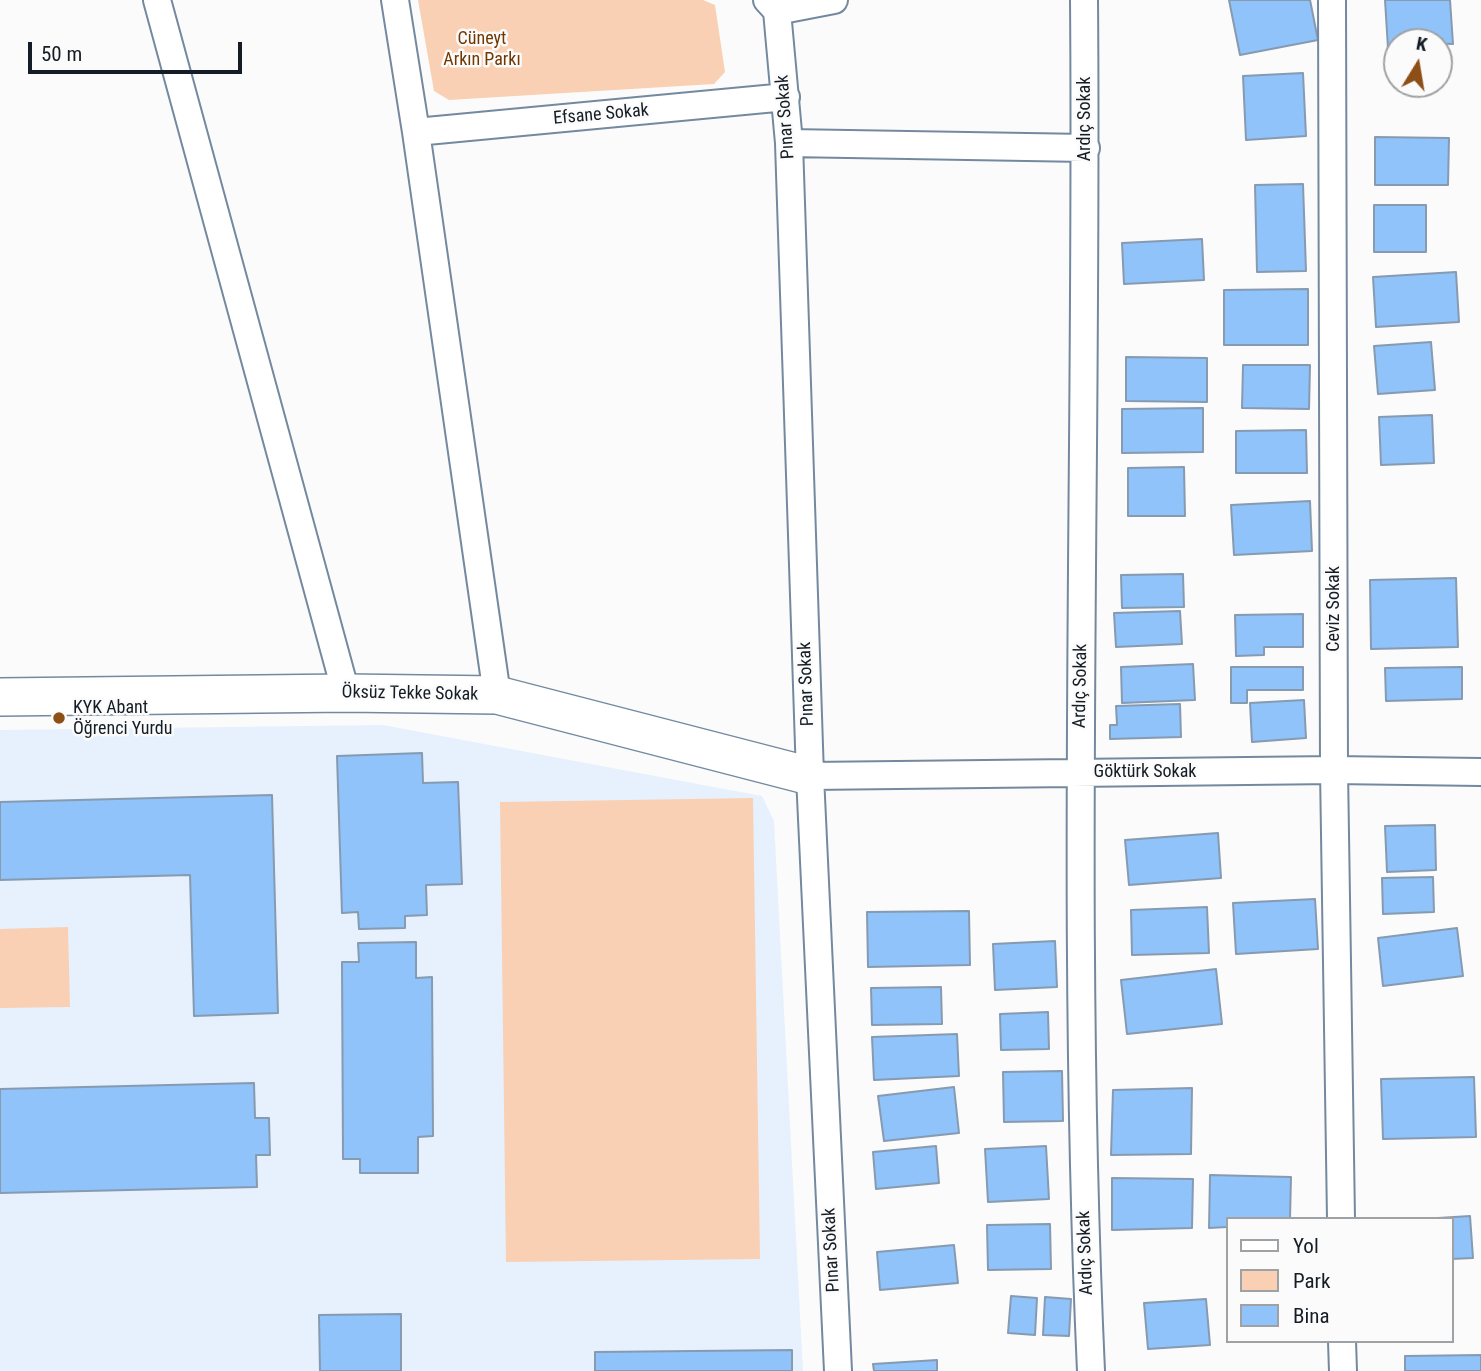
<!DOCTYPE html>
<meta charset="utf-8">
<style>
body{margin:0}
#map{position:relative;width:1481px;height:1371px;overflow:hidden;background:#fbfbfb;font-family:"Roboto Condensed",sans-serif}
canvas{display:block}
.legend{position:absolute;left:1226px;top:1217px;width:228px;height:126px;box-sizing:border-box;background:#fbfbfb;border:2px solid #9fa2a5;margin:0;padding:9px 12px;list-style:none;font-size:21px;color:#141c25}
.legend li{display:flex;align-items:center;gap:14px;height:35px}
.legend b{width:35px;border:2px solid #9fa2a5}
.north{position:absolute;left:1383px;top:28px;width:70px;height:70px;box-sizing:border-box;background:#fbfbfb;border:2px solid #9fa2a5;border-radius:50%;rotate:11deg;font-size:19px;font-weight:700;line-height:28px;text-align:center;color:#141c25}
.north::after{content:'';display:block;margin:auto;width:24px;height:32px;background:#8e4f17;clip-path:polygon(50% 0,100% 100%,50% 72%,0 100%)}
.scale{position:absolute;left:28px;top:42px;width:214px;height:32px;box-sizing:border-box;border:4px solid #141c25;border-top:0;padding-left:9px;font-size:21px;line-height:24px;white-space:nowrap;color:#141c25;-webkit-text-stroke:5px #fbfbfb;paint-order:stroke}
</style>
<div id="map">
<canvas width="1481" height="1371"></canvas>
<ul class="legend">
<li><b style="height:9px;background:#fff"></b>Yol</li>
<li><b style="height:19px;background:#f9d0b3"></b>Park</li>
<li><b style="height:19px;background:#8fc3fa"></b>Bina</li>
</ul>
<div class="north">K</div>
<div class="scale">50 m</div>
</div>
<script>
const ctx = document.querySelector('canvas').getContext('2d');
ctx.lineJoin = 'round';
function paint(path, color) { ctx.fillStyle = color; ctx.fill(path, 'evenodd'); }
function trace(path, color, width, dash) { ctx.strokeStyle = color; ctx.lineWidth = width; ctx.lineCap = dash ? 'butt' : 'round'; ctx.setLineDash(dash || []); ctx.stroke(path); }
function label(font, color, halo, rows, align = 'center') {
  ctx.font = font + ' "Roboto Condensed",sans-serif'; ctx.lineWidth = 5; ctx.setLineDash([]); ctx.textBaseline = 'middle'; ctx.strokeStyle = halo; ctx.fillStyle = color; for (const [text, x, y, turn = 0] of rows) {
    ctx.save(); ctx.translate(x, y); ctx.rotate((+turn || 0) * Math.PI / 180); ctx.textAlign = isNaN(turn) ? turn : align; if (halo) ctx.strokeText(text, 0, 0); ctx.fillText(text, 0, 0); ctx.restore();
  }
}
paint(new Path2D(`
 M383,725L762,796L774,821L803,1371H0V730Z`), '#e6f1fd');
paint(new Path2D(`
 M418,0H703L715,5L725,72L714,84L449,100L434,91Z
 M753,798L760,1259L506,1262L500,802Z
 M68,927L70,1007L0,1008V929Z`), '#f9d0b3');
const building = new Path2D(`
 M1229,0H1310L1318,40L1240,55Z
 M1385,0H1450L1453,44L1397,42V48H1388Z
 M1303,73L1306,136L1246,140L1243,76Z
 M1375,137L1449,138L1448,185H1375Z
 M1303,184L1306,271L1257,272L1255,185Z
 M1374,205H1426V252H1374Z
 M1202,239L1204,280L1124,284L1122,243Z
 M1456,272L1459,322L1376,327L1373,277Z
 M1308,289V345H1224V290Z
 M1431,342L1435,390L1378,394L1374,346Z
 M1126,357L1207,358V402L1126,401Z
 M1243,365H1310L1309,409L1242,408Z
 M1203,408V452L1122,453V409Z
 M1432,415L1434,463L1381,465L1379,417Z
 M1306,430L1307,473H1236V431Z
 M1184,467L1185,516H1128V468Z
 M1310,501L1312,551L1234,555L1231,505Z
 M1183,574L1184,607L1122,608L1121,575Z
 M1456,578L1458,647L1371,649L1370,580Z
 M1180,611L1182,644L1116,647L1114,613Z
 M1303,614V647H1264V655L1236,656L1235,615Z
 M1193,664L1195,700L1122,703L1121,667Z
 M1231,667H1303V690H1247V703H1231Z
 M1462,667V699L1386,701L1385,668Z
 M1304,700L1306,738L1252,742L1250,703Z
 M1180,704L1181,737L1110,739V725H1117L1116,706Z
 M422,753L423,783L458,782L462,884L426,885L427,915L405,916V928L359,929L358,912L342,913L337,756Z
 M272,795L278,1013L194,1016L190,875L0,880V802Z
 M1435,825L1436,870L1387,872L1385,826Z
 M1218,833L1221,878L1129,885L1125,840Z
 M1433,877L1434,912L1383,914L1382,878Z
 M1315,899L1318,949L1236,954L1233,903Z
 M1207,907L1209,953L1132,955L1131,910Z
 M969,911L970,965L868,967L867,912Z
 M1457,928L1463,976L1383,986L1378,938Z
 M1055,941L1057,987L995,990L993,944Z
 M416,942V978L432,977L433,1136L418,1137V1173H360V1159H343L342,962H359L358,943Z
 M1216,969L1222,1024L1127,1034L1121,980Z
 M941,987L942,1024L872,1025L871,988Z
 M1048,1012L1049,1049L1001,1050L1000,1014Z
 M957,1034L959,1076L874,1080L872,1037Z
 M1062,1071L1063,1121L1004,1122L1003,1072Z
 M1474,1077L1476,1137L1383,1139L1381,1079Z
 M254,1083L255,1118H269L270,1155H256L257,1187L0,1193V1089Z
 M954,1087L959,1133L884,1141L878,1096Z
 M1192,1088L1191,1154L1111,1155L1113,1090Z
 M936,1146L939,1183L876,1189L873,1152Z
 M1046,1146L1049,1199L988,1202L985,1149Z
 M1210,1175L1291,1177L1290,1219H1227V1227L1209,1228Z
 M1112,1178L1193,1179L1192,1228L1112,1230Z
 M1470,1216L1473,1258L1451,1259V1219H1422Z
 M1050,1224L1051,1269L988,1270L987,1225Z
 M954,1245L958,1283L880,1290L877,1252Z
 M1011,1296L1037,1298L1035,1335L1008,1333Z
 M1045,1297L1071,1299L1069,1336L1043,1335Z
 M1206,1299L1210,1345L1148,1349L1144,1303Z
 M401,1314V1371H320L319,1315Z
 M792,1350V1371H595V1352Z
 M1481,1355V1371H1405V1356Z
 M937,1360V1371H874L873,1364Z`);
paint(building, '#8fc3fa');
trace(building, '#869ab1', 2);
const street = new Path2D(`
 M157,0L346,693
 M395,0L416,132L497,695
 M767,0L777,11L789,143L810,776L838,1371
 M1084,0C1088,457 1070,914 1091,1371
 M1332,0L1334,770L1341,1219
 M777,11L834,0
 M416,132L786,97
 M789,143L1086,148
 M810,776L1334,770L1481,772
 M1342,1341L1343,1371`);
const secondary = new Path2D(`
 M0,697L346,693L497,695L810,776`);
trace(street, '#74899f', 30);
trace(secondary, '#74899f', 40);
trace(street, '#fff', 26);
trace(secondary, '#fff', 37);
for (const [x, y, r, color] of [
 [59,718,7,"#8e4f17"]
]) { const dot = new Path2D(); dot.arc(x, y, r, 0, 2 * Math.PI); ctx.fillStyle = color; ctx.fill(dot); trace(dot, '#fbfbfb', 2.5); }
label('18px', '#713800', '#fbfbfb', [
 ["Cüneyt",482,39],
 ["Arkın Parkı",482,60]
]);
label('18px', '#141c25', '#fbfbfb', [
 ["Efsane Sokak",601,115,-5],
 ["Pınar Sokak",786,117,-94],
 ["Ardıç Sokak",1085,119,-90],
 ["Ceviz Sokak",1334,609,-90],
 ["Pınar Sokak",807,684,-92],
 ["Ardıç Sokak",1081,686,-89],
 ["Öksüz Tekke Sokak",410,694,1],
 ["Göktürk Sokak",1145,772],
 ["Pınar Sokak",832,1250,-93],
 ["Ardıç Sokak",1086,1253,-92]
]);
label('18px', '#141c25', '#fbfbfb', [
 ["KYK Abant",73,708],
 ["Öğrenci Yurdu",73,729]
], 'left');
</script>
